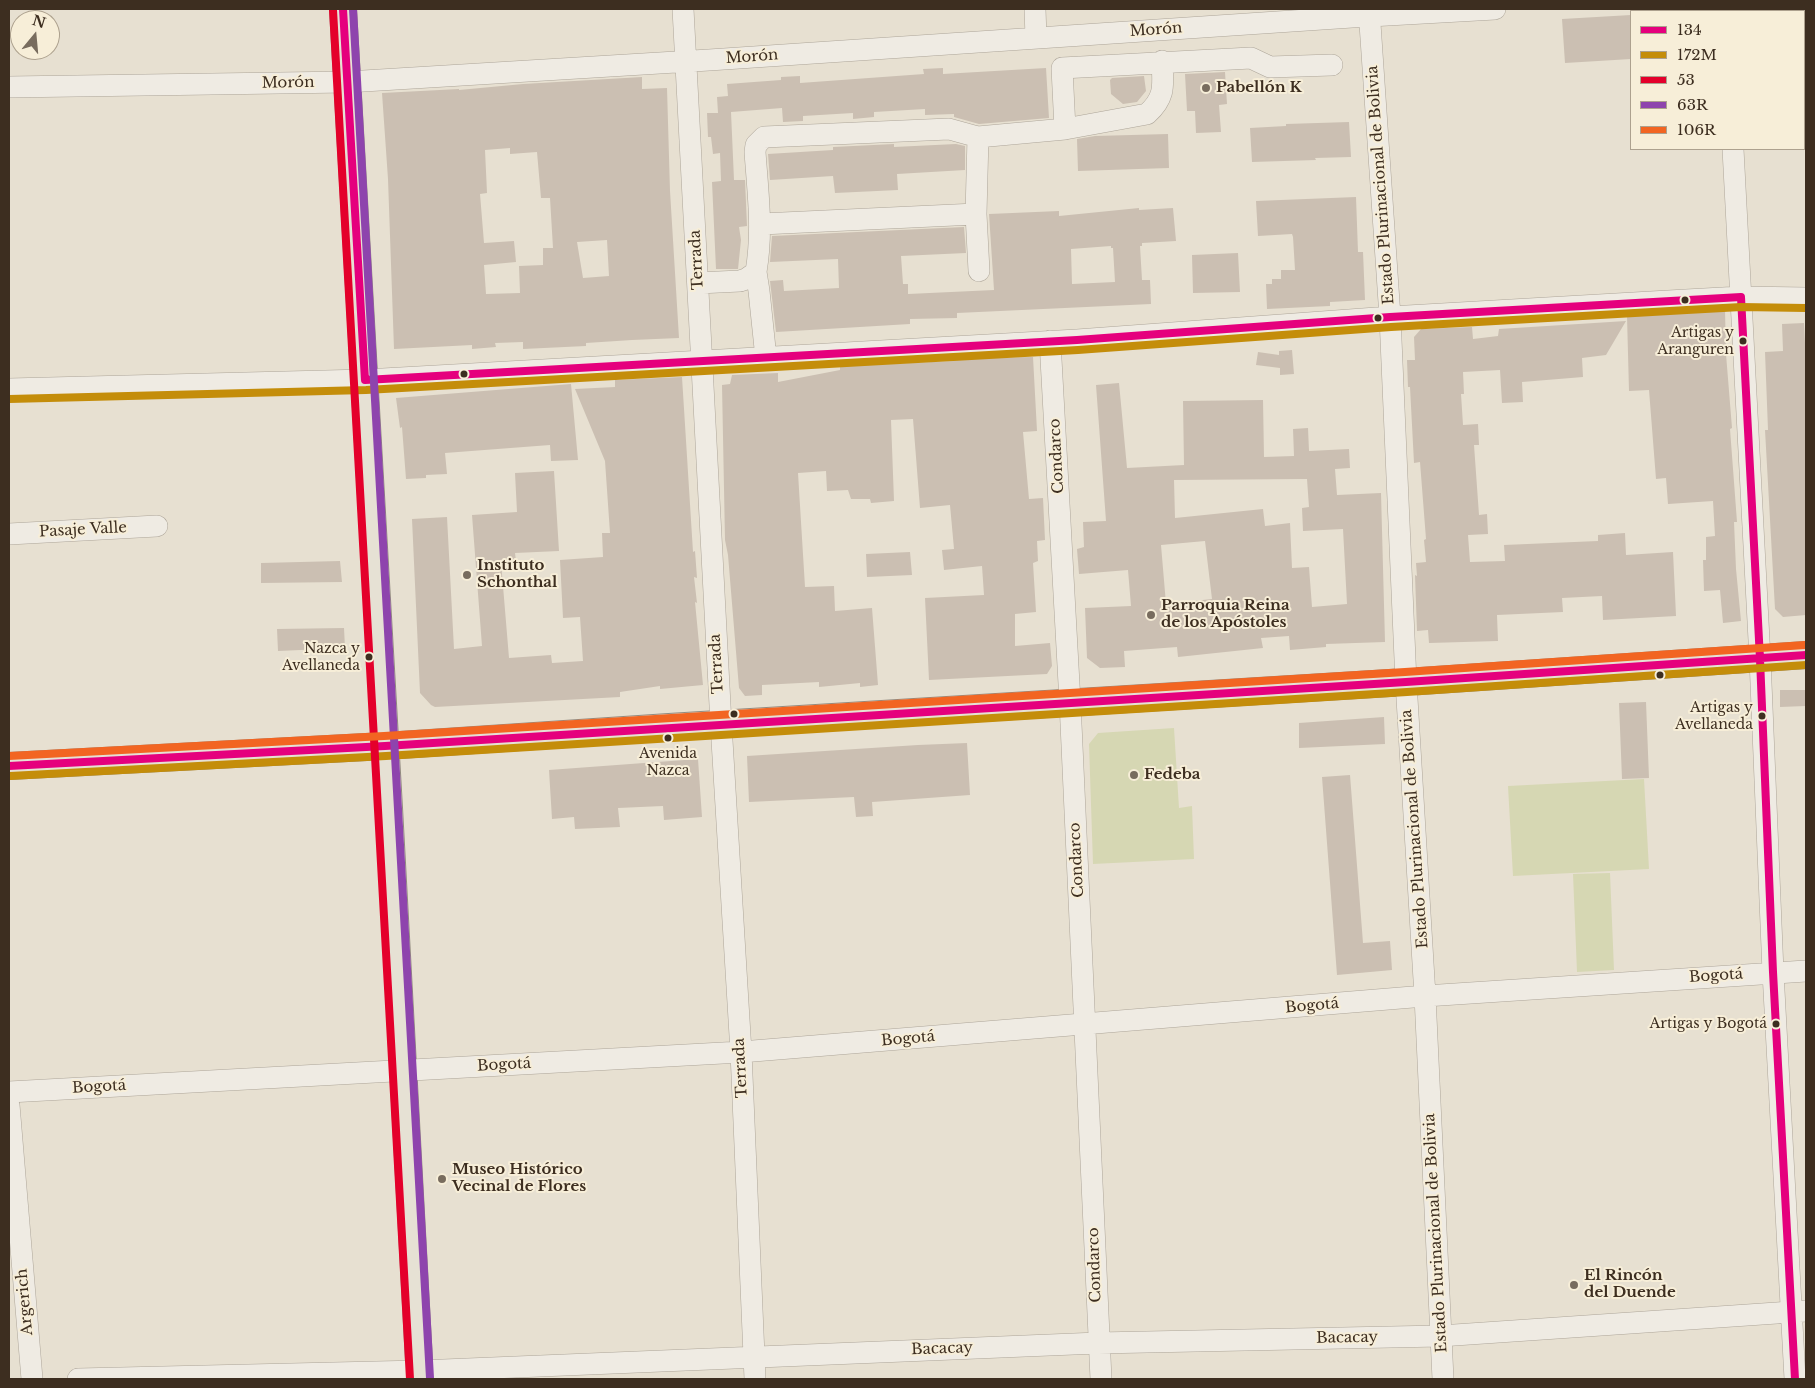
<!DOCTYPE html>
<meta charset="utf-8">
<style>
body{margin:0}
#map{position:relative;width:1815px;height:1388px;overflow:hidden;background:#e7e0d1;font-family:"Libre Baskerville",serif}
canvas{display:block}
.frame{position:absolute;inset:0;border:10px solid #3d2e20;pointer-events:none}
.legend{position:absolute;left:1630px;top:10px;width:175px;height:140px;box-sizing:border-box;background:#f7eed8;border:1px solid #ada18e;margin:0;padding:6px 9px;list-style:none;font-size:15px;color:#3d2e20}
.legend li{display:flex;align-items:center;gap:10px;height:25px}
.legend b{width:25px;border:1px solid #ada18e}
.north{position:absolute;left:10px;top:10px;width:50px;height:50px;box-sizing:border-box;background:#f7eed8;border:1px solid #ada18e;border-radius:50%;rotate:17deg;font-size:14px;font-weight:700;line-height:20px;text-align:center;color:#3d2e20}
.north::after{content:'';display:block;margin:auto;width:18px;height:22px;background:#786c5e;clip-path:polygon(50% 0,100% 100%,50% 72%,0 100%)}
</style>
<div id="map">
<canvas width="1815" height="1388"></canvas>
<div class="frame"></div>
<ul class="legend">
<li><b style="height:6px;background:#e5007d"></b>134</li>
<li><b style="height:6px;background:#c48d0a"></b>172M</li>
<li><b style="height:6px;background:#e4002b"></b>53</li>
<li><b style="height:6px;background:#8e44ad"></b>63R</li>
<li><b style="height:6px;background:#f26522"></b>106R</li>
</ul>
<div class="north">N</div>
</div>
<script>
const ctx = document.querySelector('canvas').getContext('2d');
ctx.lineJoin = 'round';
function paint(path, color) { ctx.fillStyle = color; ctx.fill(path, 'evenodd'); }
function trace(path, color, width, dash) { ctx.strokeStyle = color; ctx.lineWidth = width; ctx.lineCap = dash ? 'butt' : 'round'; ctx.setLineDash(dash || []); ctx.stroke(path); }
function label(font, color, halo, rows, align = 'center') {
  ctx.font = font + ' "Libre Baskerville",serif'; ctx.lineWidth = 4; ctx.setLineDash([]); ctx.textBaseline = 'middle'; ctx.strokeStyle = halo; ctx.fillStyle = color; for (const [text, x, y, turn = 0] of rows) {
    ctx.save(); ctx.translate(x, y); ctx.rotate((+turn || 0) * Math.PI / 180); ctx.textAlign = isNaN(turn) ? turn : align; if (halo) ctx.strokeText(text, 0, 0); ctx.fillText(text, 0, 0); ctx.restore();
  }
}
paint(new Path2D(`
 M1174,728L1179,808L1192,806L1194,859L1093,864L1089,744L1098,733Z
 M1644,779L1649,869L1513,876L1508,786Z
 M1610,873L1614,970L1577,972L1573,874Z`), '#d6d7b3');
paint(new Path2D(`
 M1631,15V59L1565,63L1562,19Z
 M943,68V74L1046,68L1049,118L979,124L954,117V114L925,115V109L874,112V117L853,119V113L803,116V121L783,122L782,108L731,112L734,180H745L747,226L739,227L741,240L738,269H716L712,182L721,181L720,153L713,154L711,137H708L707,113H718L717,97L728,96L727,84L781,80V77L800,76V83L924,74L923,69Z
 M1225,72L1227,104L1219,105L1221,132L1196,133L1195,111H1187L1185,74Z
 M1144,76L1146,91L1137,102L1123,104L1111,94L1110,80L1112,78Z
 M642,77V89L667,88L670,191L679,338L632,340L586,343V346L523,349V342L495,343L496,347L472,349V345L394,349L388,179L382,93L459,89V90L523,84ZM510,148V154L537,152L541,198H550L553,248H543V265L519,266L520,293L486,294L484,265L516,262L514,241L484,243L480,194L487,193L485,150ZM607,240L609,276L583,278L577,242Z
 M1349,122L1351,157L1315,158L1316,160L1252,162L1250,128L1286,126V124Z
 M1168,134L1169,168L1078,171L1077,139L1095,136Z
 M894,144V147L956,144L965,146V170L897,174L898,190L835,193L833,176L770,180L768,154L833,150V147Z
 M1356,197L1358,252H1363L1365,300L1330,302V306L1267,309L1266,284H1272V279H1281V270H1295L1293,237L1292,234L1258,236L1256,201Z
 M1139,208V210L1173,208L1176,241L1142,243V246H1140L1142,280H1150L1151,304L957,313V318L910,319V324L776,332L770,281L783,280L784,291L839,288L838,259L770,262L772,236L964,227L966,253L901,256L903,284H908V294L994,290L989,214L1059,211V216ZM1111,246V248H1113L1115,282L1072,284L1071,249Z
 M1238,253L1240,292L1193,293L1192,255Z
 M1725,310L1726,354L1732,428L1730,429L1737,522H1734L1736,569L1741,621L1723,623L1720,590L1704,591L1703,560H1706V537L1715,536L1713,501L1668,504L1666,478L1656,479L1649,390L1629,391L1627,316Z
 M1626,321L1606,355L1582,358L1583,377L1522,382L1523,402L1502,403L1500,370L1463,372L1464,394H1461L1463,425L1478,424L1479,445H1474L1479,515L1487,514L1488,534L1468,535L1470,562L1505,561L1504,545L1598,541V535L1625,533L1626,555L1673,552L1676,616L1603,620L1602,596L1562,598L1563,612L1497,615L1498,641L1429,643L1428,630L1417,631L1415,575L1417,576L1416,563L1426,562L1424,540L1426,539L1420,462L1414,463L1410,387H1408L1407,360H1415L1414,337L1421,329L1472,327L1473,339L1498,336L1499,329Z
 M1804,323L1806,363V615L1783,617L1775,609L1765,430H1768L1765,352L1783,351L1782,324Z
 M1292,350L1294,374L1280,375V368L1256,365L1258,352L1279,355V351Z
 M1033,357L1037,431L1023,432L1029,499L1043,498L1045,540L1037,541L1038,561L1033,563L1036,612L1015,614V646L1050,643L1052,666L1047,674L929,680L925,598L984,595L982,566L944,570L942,550L954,549L950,505L920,508L913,419L891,420L894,501L871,503L870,499H851L848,490L827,491L826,471L798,473L805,587L834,586L835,611L872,608L878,685L860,687V683L819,687V682L762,685V695L745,696L739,688L728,555L725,540L722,385L730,384L732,375L778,373V382L840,370V366L954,361L953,360L974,358Z
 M682,377L693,552L695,551L697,578L694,577L697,603L695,602L703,685L660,689V686L620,692V697L435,707L431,705L420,693L412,519L447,517L454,649L482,646L472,515L517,512L515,473L554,471L559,551L515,553L516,561L501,562L509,658L551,655L552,663L583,661L580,617L563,618L560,560L603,557L602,533H610L605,461L575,389L615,387V380Z
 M1119,383L1127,468L1184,465L1183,401L1263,400L1264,457L1294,456L1293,429L1308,428L1309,451L1349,449L1350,468L1335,469L1337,495L1381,493L1385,642L1326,644V647L1290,650L1289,636L1261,638L1263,648L1178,657L1177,647L1124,651L1125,667L1100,668L1087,658L1085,608L1131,606L1128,570L1079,574L1077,549L1084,547L1083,522L1106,521L1096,385ZM1307,479L1309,507L1302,508L1303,531L1343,529L1347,604L1312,607L1309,567L1292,568L1290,523L1265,526L1263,509L1175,518L1174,480ZM1205,541L1212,599L1166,604L1161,545Z
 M571,384L578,460L551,461L550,445L445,453L447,474L426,475V478L406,479L402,427L400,428L396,398Z
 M910,552L912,575L867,577L866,554Z
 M340,561L342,582L261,583V563Z
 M344,628L345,648L278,651L277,629Z
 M1780,690H1806V706L1780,707Z
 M1646,702L1649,778L1622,779L1619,703Z
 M1384,717L1385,744L1299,748V723Z
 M967,743L970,795L872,802L873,816L856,817L854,797L749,802L747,756L918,745Z
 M698,759L702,817L664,820L663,806L618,808L620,827L575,829L574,817L552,819L549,770Z
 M1350,775L1363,943L1390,941L1392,970L1337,975L1322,777Z`), '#cbbfb2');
const minor = new Path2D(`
 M683,9L721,724L741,1052L755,1379
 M1035,9L1036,38
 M1369,9L1390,317L1406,682L1425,996L1443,1379
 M1726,9V11
 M9,87L347,82L709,60L1352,17L1495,9
 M1065,129L1062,68L1251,58L1270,67L1332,65
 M1733,149L1760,659L1773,972L1795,1379
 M976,214L979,271
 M761,224L976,214L978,137
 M756,272L759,291L766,358
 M698,283L740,281L746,279L756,272C763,230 758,194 755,152L756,145L764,137L949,129L978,137L1065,129L1147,114C1166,97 1163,85 1162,61
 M1050,341L1070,702L1101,1379
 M9,389L365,380L1077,340L1390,317L1686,300L1741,297L1806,298
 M9,534L157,526
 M9,1092L741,1052L1425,996L1806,971
 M9,1105L32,1379
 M78,1379L419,1371L1098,1343L1440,1336L1806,1311`);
const major = new Path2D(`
 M343,9L389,808L420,1379
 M9,766L385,746L669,727L1406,682L1806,655`);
trace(minor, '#ada599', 22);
trace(major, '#928b80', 28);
trace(minor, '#efebe3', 21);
trace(major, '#e6e1d4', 26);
trace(new Path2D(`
 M343,9L365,380L1077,340L1390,317L1741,297L1760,659L1773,972L1795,1379
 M9,766L385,746L1406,682L1806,655`), '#e5007d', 8);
trace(new Path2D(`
 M9,399L366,390L1078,350L1391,327L1687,310L1741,307L1806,308
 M10,776L386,756L1407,692L1806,665`), '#c48d0a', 8);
trace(new Path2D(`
 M333,10L410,1379`), '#e4002b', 8);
trace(new Path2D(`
 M353,9L430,1378`), '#8e44ad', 8);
trace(new Path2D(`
 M9,756L384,736L1405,672L1805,645`), '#f26522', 8);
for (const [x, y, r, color] of [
 [1206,88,5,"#786c5e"],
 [1685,300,4.5,"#3d2e20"],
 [1378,318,4.5,"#3d2e20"],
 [1743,341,4.5,"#3d2e20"],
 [464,374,4.5,"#3d2e20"],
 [467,575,5,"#786c5e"],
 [1151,615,5,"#786c5e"],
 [369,657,4.5,"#3d2e20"],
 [1660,675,4.5,"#3d2e20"],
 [734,714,4.5,"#3d2e20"],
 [1762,716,4.5,"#3d2e20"],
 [668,738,4.5,"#3d2e20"],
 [1134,775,5,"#786c5e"],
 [1776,1024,4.5,"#3d2e20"],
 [442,1179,5,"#786c5e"],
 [1574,1285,5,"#786c5e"]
]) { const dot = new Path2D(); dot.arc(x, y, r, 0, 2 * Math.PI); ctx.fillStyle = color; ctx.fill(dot); trace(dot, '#f7eed8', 2); }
label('14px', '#3d2e20', '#f7eed8', [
 ["Artigas y",1734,333],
 ["Aranguren",1734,350],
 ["Nazca y",360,649],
 ["Avellaneda",360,666],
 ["Artigas y",1753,708],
 ["Avellaneda",1753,725],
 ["Avenida",668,754,"center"],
 ["Nazca",668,771,"center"],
 ["Artigas y Bogotá",1767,1024]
], 'right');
label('15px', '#3d2e20', '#f7eed8', [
 ["Morón",1156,30,-4],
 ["Morón",752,57,-4],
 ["Morón",288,83,-1],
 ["Estado Plurinacional de Bolivia",1381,185,-94],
 ["Terrada",697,260,-93],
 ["Condarco",1057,456,-93],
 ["Pasaje Valle",83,530,-3],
 ["Terrada",717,664,-93],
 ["Estado Plurinacional de Bolivia",1415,829,-94],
 ["Condarco",1077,860,-93],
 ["Bogotá",1716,976,-4],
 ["Bogotá",1312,1006,-5],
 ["Bogotá",908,1039,-5],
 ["Bogotá",504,1065,-3],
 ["Terrada",741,1068,-93],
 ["Bogotá",99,1087,-3],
 ["Estado Plurinacional de Bolivia",1436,1233,-93],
 ["Condarco",1095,1265,-92],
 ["Argerich",25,1302,-95],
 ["Bacacay",1347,1338,-1],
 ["Bacacay",942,1349,-2]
]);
label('bold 15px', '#3d2e20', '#f7eed8', [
 ["Pabellón K",1216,88],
 ["Instituto",477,566],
 ["Schonthal",477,583],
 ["Parroquia Reina",1161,606],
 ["de los Apóstoles",1161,623],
 ["Fedeba",1144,775],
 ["Museo Histórico",452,1170],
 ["Vecinal de Flores",452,1187],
 ["El Rincón",1584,1276],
 ["del Duende",1584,1293]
], 'left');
</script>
